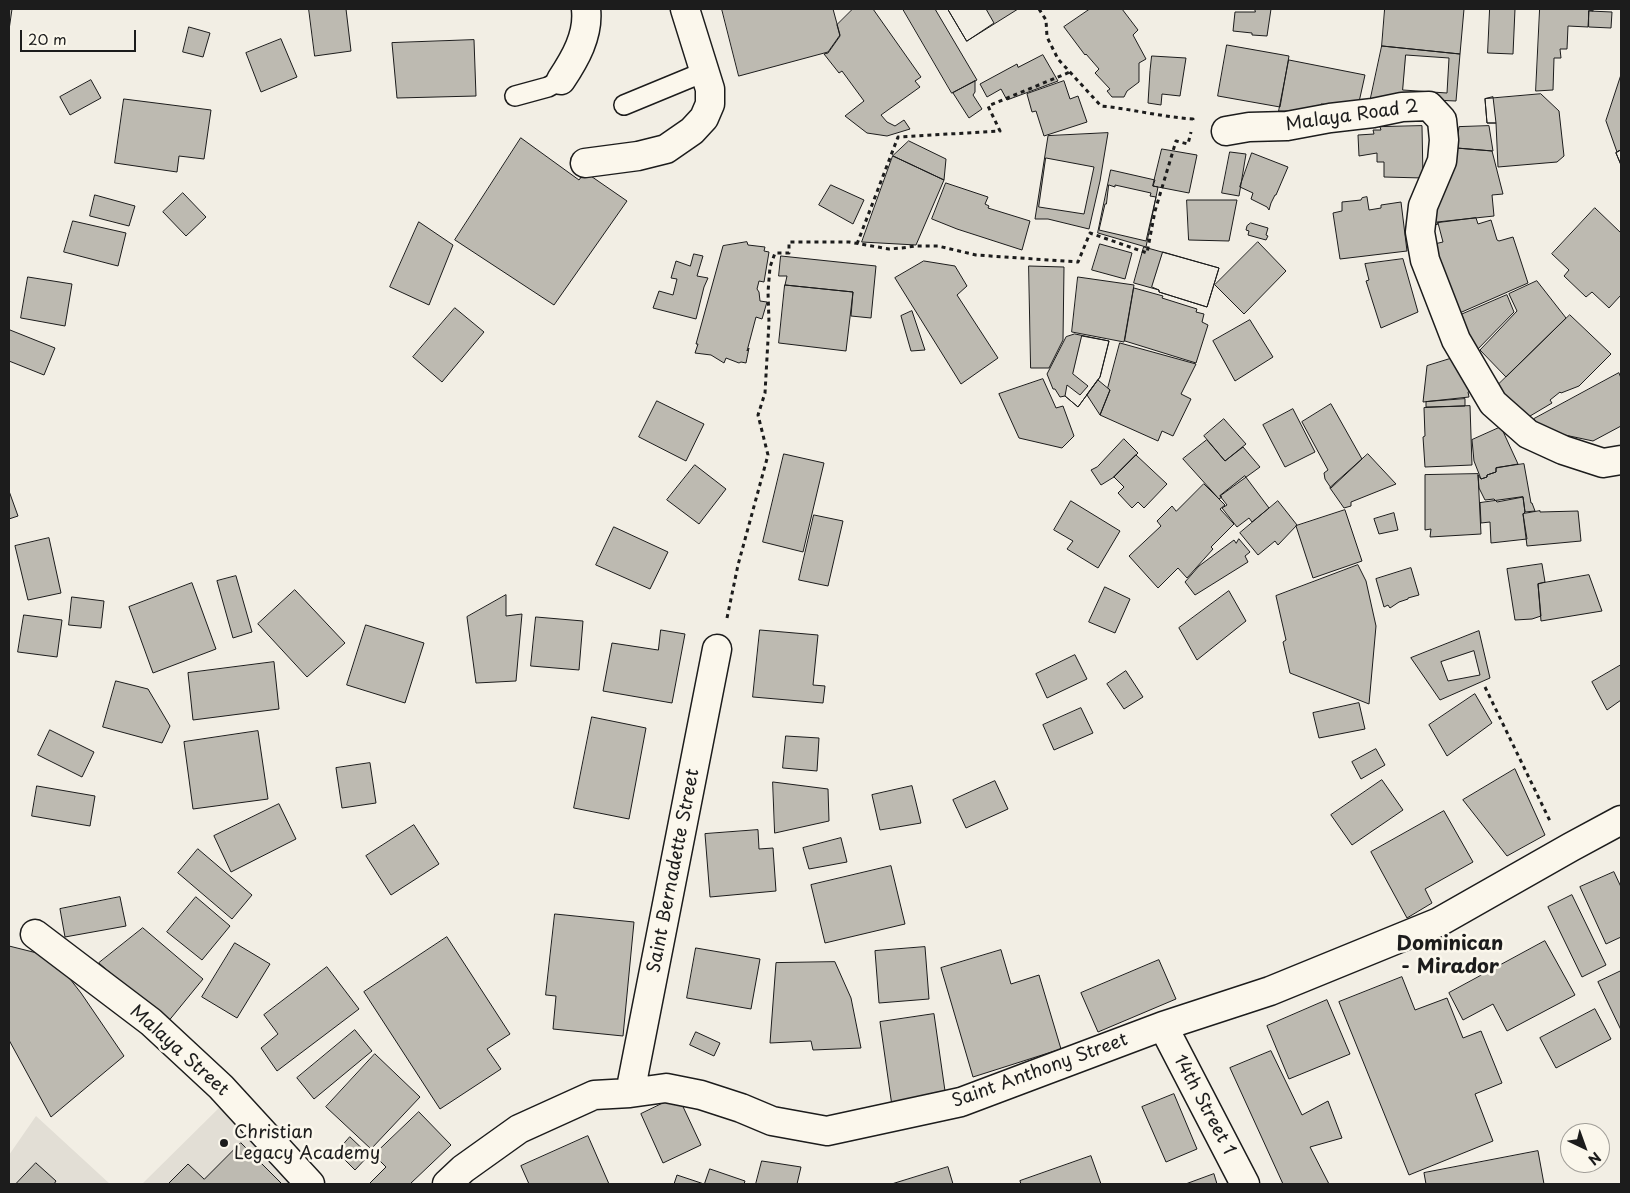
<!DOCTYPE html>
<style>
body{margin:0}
#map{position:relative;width:1630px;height:1193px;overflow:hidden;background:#f2eee4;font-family:"Playpen Sans",sans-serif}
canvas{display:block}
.frame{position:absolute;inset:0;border:10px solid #1c1c1c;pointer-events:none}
.north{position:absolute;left:1560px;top:1123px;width:50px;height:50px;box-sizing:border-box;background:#fbf7ec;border:1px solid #a29f99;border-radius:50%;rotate:138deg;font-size:14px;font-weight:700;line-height:20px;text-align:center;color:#1c1c1c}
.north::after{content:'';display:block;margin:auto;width:18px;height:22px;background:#1c1c1c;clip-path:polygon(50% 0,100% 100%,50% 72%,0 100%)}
.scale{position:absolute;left:20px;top:30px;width:116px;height:22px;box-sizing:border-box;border:2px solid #1c1c1c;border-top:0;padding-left:6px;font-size:15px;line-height:18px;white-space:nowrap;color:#1c1c1c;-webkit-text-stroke:4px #fbf7ec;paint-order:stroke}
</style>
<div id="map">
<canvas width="1630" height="1193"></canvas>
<div class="frame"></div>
<div class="north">N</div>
<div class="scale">20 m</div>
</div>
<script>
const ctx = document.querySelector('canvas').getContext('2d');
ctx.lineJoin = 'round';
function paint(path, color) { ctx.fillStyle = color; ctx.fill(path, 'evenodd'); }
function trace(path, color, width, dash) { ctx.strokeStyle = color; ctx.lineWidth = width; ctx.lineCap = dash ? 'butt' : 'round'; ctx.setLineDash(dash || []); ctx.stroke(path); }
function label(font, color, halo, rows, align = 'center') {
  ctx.font = font + ' "Playpen Sans",sans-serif'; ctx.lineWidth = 5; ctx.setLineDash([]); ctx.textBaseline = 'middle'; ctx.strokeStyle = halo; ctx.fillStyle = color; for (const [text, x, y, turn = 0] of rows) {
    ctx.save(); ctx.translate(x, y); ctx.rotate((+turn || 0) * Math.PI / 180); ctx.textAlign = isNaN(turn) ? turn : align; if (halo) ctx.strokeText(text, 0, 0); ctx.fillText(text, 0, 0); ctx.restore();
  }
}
paint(new Path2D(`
 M224,1103L304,1184H142Z
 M36,1116L110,1184H9V1155Z`), '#e2ded5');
const building = new Path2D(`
 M9,9H12L9,30Z
 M309,9H346L351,51L315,56Z
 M722,9H833L840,35L828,52L739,76Z
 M853,9H873L921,77L915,81L920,87L881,115L887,122L895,126L904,120L910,129L887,136L867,133L845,116L864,101L842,71L839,73L824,54L828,53L840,36L837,25Z
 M903,9H935L977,80L952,93Z
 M948,9H1018L967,41Z
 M948,9H986L994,23L967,41Z
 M1090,9H1122L1138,30L1133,35L1146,59L1139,63V82L1127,91L1124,97H1112L1107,91L1110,89L1095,73L1099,69L1086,54L1085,55L1064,27Z
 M1255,9H1271L1267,36L1252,35V33L1233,31L1235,12H1255Z
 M1385,9H1464L1460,54L1382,46Z
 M1490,9H1515L1513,54L1488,53Z
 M1540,9H1593V11L1589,10L1588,27L1568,26L1567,49H1560L1561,58H1554L1553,90L1536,91Z
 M1589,11L1612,12L1611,28L1589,27Z
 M189,27L210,33L203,57L183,52Z
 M281,39L297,77L261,92L246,53Z
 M474,40L476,96L397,98L392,43Z
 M1227,45L1289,56L1280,107L1218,96Z
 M1382,46L1460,54L1456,101L1409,99L1370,102Z
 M1043,55L1058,81L1007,100L1001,89L987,97L980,84L1017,64L1018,67Z
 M1406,55L1449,58L1447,93L1403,90Z
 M1152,56L1186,58L1180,96L1162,94L1161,105L1148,103L1150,71Z
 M1289,60L1365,75L1359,102L1344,107L1321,104L1320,108L1298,111H1279Z
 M1621,75V150L1617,152L1606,121Z
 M91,80L101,98L70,115L60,97Z
 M975,81V92L973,95L982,109L969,118L953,93Z
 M1064,81L1070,99L1078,96L1087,122L1044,136L1036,111L1032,112L1027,94Z
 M1541,94L1559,111L1564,156L1557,162L1498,167L1496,123H1487L1485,99Z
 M1493,97L1496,123H1487L1485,99Z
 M124,99L211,110L204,159L179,156L177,172L115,163Z
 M1422,126L1423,178L1384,177V162H1377V153L1359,156L1358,135L1374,134L1373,130H1381L1380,127Z
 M1489,126L1493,151L1456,148L1459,127Z
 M1108,133L1100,181L1089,229L1048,219H1035L1048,136Z
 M521,138L579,180L585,172L627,201L554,305L455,240Z
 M909,141L946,159L944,180L893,156Z
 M1457,148L1492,151L1503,194L1492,195L1494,216L1437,222L1438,224L1435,225L1428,223Z
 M1162,149L1197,155L1189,193L1153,186Z
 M1621,150V165L1616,153Z
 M1621,150V165L1616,153Z
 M1230,152L1246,154L1239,196L1222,193Z
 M1252,153L1288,167L1276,195H1275L1271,203L1269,210L1267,207L1251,199L1253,193L1240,187Z
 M893,156L944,180L916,245L862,242Z
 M1046,158L1094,167L1084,214L1039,207Z
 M1111,170L1155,180L1153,186L1158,187L1146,247L1098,233Z
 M946,183L988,197L985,204L989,206L988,208L1030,221L1022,250L957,229L932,219Z
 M831,185L864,200L853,224L819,205Z
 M1109,185L1115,187V185L1151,193L1150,196L1156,197L1146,241L1099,230L1105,204H1106Z
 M183,193L206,217L186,236L163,212Z
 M95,195L135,206L129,226L90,216Z
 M1367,197L1369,210L1381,208V205L1401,202L1407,251L1340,259L1333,213L1342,211V202L1361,200L1362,198Z
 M1187,200H1237L1229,241L1189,240Z
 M1595,208L1621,233V295L1609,308L1592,292L1586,297L1564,276L1569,270L1552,254Z
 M1476,218L1478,224L1491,220L1497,240L1499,241L1513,237L1528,283L1455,315L1430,245L1443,242L1438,223Z
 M73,221L126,233L118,266L64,252Z
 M419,222L453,245L429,305L390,287Z
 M1251,223L1268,228L1266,235L1268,236L1266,240L1248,235L1249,231L1246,230L1247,226Z
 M747,242L748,245L765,247L764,251L769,252L764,282L759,281L757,289L759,292L760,301L767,302L762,319L756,317L747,351L749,348L746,363L741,362L739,363L726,358L724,363L711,355L695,353L698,344H696L723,246Z
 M1258,242L1286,271L1244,314L1215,285Z
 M1100,244L1132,253L1125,279L1092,270Z
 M1144,247L1219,268L1207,307L1159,292V290L1134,283Z
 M1163,252L1219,268L1207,307L1159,292V290L1152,287Z
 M694,254L703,256L697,276L708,278L704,287L696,319L653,308L659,291L673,295L677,279L671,278L676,261L690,266Z
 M781,256L876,266L871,318L851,316L853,292L785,285L787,276H779Z
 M1403,259L1418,312L1381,328L1366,281L1369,280L1365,264Z
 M924,261L955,266L967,286L957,295L998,358L961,384L895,278Z
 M1029,266L1064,267L1063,340L1049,368H1031Z
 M28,277L72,284L65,326L21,318Z
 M1078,277L1134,285L1124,342L1072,332Z
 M1537,281L1566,318L1506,377L1480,350L1517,311L1509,294Z
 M785,285L853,292L846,351L779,343Z
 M1134,288L1163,296L1162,298L1197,309L1196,312L1204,314L1202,322L1208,325L1196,363L1125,341Z
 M1507,295L1514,312L1475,352L1456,317Z
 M455,308L484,332L442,382L413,357Z
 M912,311L925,350L911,351L901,316Z
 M1570,315L1611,354L1579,386L1561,393L1560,392L1550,400L1552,403L1525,419L1497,386Z
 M1250,320L1273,357L1235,381L1213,341Z
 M10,330L55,348L44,375L9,361V333Z
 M1075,334L1109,341L1100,377L1078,407L1065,396L1060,397L1055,389H1053L1047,374L1066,337Z
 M1082,336L1109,341L1100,377L1078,407L1065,396L1067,385L1080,395L1088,386L1073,374Z
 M1120,343L1196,364L1181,394L1191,399L1173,436L1162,431L1158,441L1100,415L1110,390L1108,388Z
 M1453,358L1471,390L1468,392L1469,397L1423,402L1427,366Z
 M1619,373L1621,378V426L1593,441L1546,431L1537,425L1534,419Z
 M1043,379L1056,408L1063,406L1074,436L1062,448L1019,438L999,394Z
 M1098,380L1110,390L1100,415L1087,395Z
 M1465,399V406L1426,407V402Z
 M657,401L704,424L686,461L639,437Z
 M1331,404L1362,459L1331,488L1325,479L1324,473L1328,470L1302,422Z
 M1470,406L1472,465L1425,467L1423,437L1425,436L1424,408Z
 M1293,409L1315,452L1285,467L1263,425Z
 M1224,419L1246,444L1225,461L1204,436Z
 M1501,427L1518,464L1496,468V472L1487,475V477L1481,479L1474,461L1472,440Z
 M1124,439L1138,453L1114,477L1101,485L1091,470L1097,467Z
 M1207,440L1225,461L1243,447L1260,467L1220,496L1222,497L1219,499L1183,459Z
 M784,454L824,463L803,552L763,542Z
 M1368,454L1396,484L1351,502V506L1344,508L1330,488Z
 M1136,455L1167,484L1144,508L1138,502L1132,508L1118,493L1124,487L1114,477Z
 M1524,464L1531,503H1532L1535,511L1525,512L1523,497L1497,502L1494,499L1485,500L1479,488L1478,475L1481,479L1487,477V475L1496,472V468Z
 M695,465L726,489L699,524L667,500Z
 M1478,474L1481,534L1430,537L1431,529L1425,530V475Z
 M1245,476L1269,508L1252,522L1249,518L1237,527L1222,508L1227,505L1220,496Z
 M1204,484L1225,505L1220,509L1234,524L1211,547L1213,549L1187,578L1178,568L1158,588L1129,556L1161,526L1157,521L1172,506L1176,511Z
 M9,491L18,516L9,519Z
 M1523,497L1525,512L1523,514L1527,539L1491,543L1490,522L1481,523L1480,503Z
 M1071,501L1120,531L1098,568L1067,549L1073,541L1054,530Z
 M1278,501L1297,525L1278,545L1275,541L1258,555L1240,533Z
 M1345,510L1362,561L1313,578L1296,526Z
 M1540,511V512L1578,511L1581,541L1527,546L1523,514Z
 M1394,513L1398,530L1379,534L1374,519Z
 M814,515L843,521L828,586L799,580Z
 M614,527L668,552L650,589L596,565Z
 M49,538L61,593L28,600L15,546Z
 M1239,539L1250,552L1245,556L1248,562L1195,595L1185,582L1199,566L1234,540L1236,543Z
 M1542,564L1545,582L1538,584L1541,616L1532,619L1515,620L1507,569Z
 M1358,565L1366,581L1376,626L1369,704L1290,673L1283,642L1286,640L1276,596Z
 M1411,568L1419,595L1408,598V599L1399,602L1390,608L1388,605L1384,607L1376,579Z
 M1589,575L1602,611L1541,621L1538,584Z
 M236,576L252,632L233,638L217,581Z
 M192,583L216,649L153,673L129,607Z
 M1105,587L1130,599L1115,633L1089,622Z
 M295,590L345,643L307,677L258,624Z
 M1229,591L1246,621L1197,660L1179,628Z
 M506,595V616L522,614L516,681L476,683L467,617Z
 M72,597L104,601L101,628L69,625Z
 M24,615L62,620L57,657L18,652Z
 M536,617L583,621L579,670L531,666Z
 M366,625L424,643L405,703L347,685Z
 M661,630L685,634L672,703L603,691L612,643L658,650Z
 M760,630L818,635L813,685L825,686L823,703L753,697Z
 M1479,631L1490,678L1440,700L1411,658Z
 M1474,651L1480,675L1448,681L1441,662Z
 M1075,655L1087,679L1047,698L1036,674Z
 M274,662L279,709L193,720L188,673Z
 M1621,665V700L1607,710L1592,682Z
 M1126,671L1143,697L1124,709L1107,684Z
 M116,681L148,689L170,726L162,743L103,727Z
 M1475,694L1492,723L1447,756L1429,725Z
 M1359,703L1365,729L1319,738L1313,713Z
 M1081,708L1093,733L1054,750L1043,725Z
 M592,717L646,728L629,819L574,808Z
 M50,730L94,752L82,777L38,755Z
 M258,731L268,799L193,809L184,742Z
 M786,736L819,738L817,771L783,768Z
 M1376,749L1385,765L1361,779L1352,762Z
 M370,763L376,803L342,808L336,768Z
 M1515,769L1545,835L1507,856L1463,800Z
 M1382,780L1403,810L1352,845L1331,815Z
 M995,781L1008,809L966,828L953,800Z
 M773,782L828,789L829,821L775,833Z
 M37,786L95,796L90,826L32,816Z
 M912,786L921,823L880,830L872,795Z
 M279,804L296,839L231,872L214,836Z
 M1444,811L1473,862L1425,889L1432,903L1407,918L1371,852Z
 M414,825L439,864L391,895L366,856Z
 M758,830L759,849L773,848L776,891L710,897L705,834Z
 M841,838L847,862L809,869L803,848Z
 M198,849L252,895L232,919L178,873Z
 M891,866L905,924L825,943L811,885Z
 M1614,872L1621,887V937L1606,944L1580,887Z
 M1572,895L1606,965L1582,977L1548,907Z
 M120,897L126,926L65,937L60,909Z
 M196,897L230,926L202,960L167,932Z
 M555,914L634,922L623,1036L553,1029L556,996L546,995Z
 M143,928L203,979L167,1023L99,963Z
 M447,937L510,1034L487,1049L501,1069L440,1109L364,992Z
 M1545,941L1575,995L1507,1031L1493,1004L1463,1020L1449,993Z
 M235,943L270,964L237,1018L202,997Z
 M9,946L41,954L63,970L81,993L124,1056L51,1117L9,1040Z
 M925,947L929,999L879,1003L875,951Z
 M696,948L760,959L751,1009L687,998Z
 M1001,950L1011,984L1039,975L1061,1049L973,1077L941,968Z
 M1159,960L1176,999L1098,1032L1081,993Z
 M835,962L851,998L861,1048L813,1050L811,1041L770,1043L776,963Z
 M327,967L359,1009L277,1071L261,1048L278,1034L264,1015Z
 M1621,971V1030L1598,982Z
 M1402,977L1415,1010L1447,998L1463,1038L1481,1031L1502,1083L1475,1094L1493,1141L1409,1175L1339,1002Z
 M1327,1000L1350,1054L1289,1079L1267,1026Z
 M1595,1009L1611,1039L1556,1068L1540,1038Z
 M934,1014L946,1098L892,1106L880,1022Z
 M355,1030L372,1051L314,1099L297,1078Z
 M696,1032L720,1043L714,1056L690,1045Z
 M1271,1051L1302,1115L1328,1101L1342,1138L1310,1147L1329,1184H1283L1230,1068Z
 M375,1054L420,1097L371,1149L326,1107Z
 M1174,1094L1197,1149L1166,1162L1142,1107Z
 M678,1096L701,1145L663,1163L641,1114Z
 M419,1112L451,1145L410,1184H369L386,1167L374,1155Z
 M588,1136L609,1184H529L521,1166Z
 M350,1137L369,1155L355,1170L337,1152Z
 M241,1143L282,1184H168L188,1164L204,1179Z
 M1538,1151L1544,1184H1426L1424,1173Z
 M1091,1156L1101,1184H1021L1020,1181Z
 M762,1161L801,1167L797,1184H756Z
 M36,1163L56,1181L54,1184H16Z
 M948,1167L953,1184H892Z
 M710,1169L745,1181L744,1184H674L677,1175L704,1184Z
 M1214,1174L1217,1184H1186Z`);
paint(building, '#bdbab1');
trace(building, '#1c1c1c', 1);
const service = new Path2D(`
 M515,96L548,87L561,80
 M624,105L704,72`);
const minor = new Path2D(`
 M561,80C575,59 589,35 586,9
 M1226,131L1249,127L1287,126L1330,118L1373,113L1402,107L1429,106L1442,120L1444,140L1442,161L1423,206L1420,232L1425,260L1456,340L1493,403L1528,434L1563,450L1603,463L1621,460
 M585,163L638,156L666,149L692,131L704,118L710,104V89L685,9
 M35,934L151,1022L221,1087L310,1184
 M1163,1026L1245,1184
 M630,1093L717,649
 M447,1184L463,1169L519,1129L594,1095L630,1093L666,1088L701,1095L741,1108L772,1121L827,1131L961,1102L1163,1026L1270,991L1439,922L1571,847L1621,820`);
trace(service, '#1c1c1c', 22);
trace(minor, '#1c1c1c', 31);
trace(new Path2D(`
 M1039,9L1046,20L1047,37L1058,59L1101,106C1132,109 1162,117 1193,119L1192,122
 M857,244L898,137L1000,131L988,106L1070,72
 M727,618L738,565L768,455L758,415L765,393L769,322L768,292L770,267L775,253H789V242H849L889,249L902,248L915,246H938L976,255L1078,262L1090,233L1147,253L1155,211L1176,141L1188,144L1191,132
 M1485,687L1550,821`), '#1c1c1c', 3, [4, 4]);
trace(service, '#fbf7ec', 19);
trace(minor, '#fbf7ec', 28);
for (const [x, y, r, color] of [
 [224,1143,5,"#1c1c1c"]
]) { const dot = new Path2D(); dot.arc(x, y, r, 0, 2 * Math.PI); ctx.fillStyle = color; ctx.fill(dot); trace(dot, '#fbf7ec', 2); }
label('18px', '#1c1c1c', '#fbf7ec', [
 ["Malaya Road 2",1352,116,-8],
 ["Saint Bernadette Street",674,871,-79],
 ["Malaya Street",179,1051,42],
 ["Saint Anthony Street",1040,1071,-20],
 ["14th Street 1",1204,1105,62]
]);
label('18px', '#1c1c1c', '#fbf7ec', [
 ["Christian",234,1133],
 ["Legacy Academy",234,1154]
], 'left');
label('bold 20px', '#1c1c1c', '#fbf7ec', [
 ["Dominican",1450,944],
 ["- Mirador",1450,967]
]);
</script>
